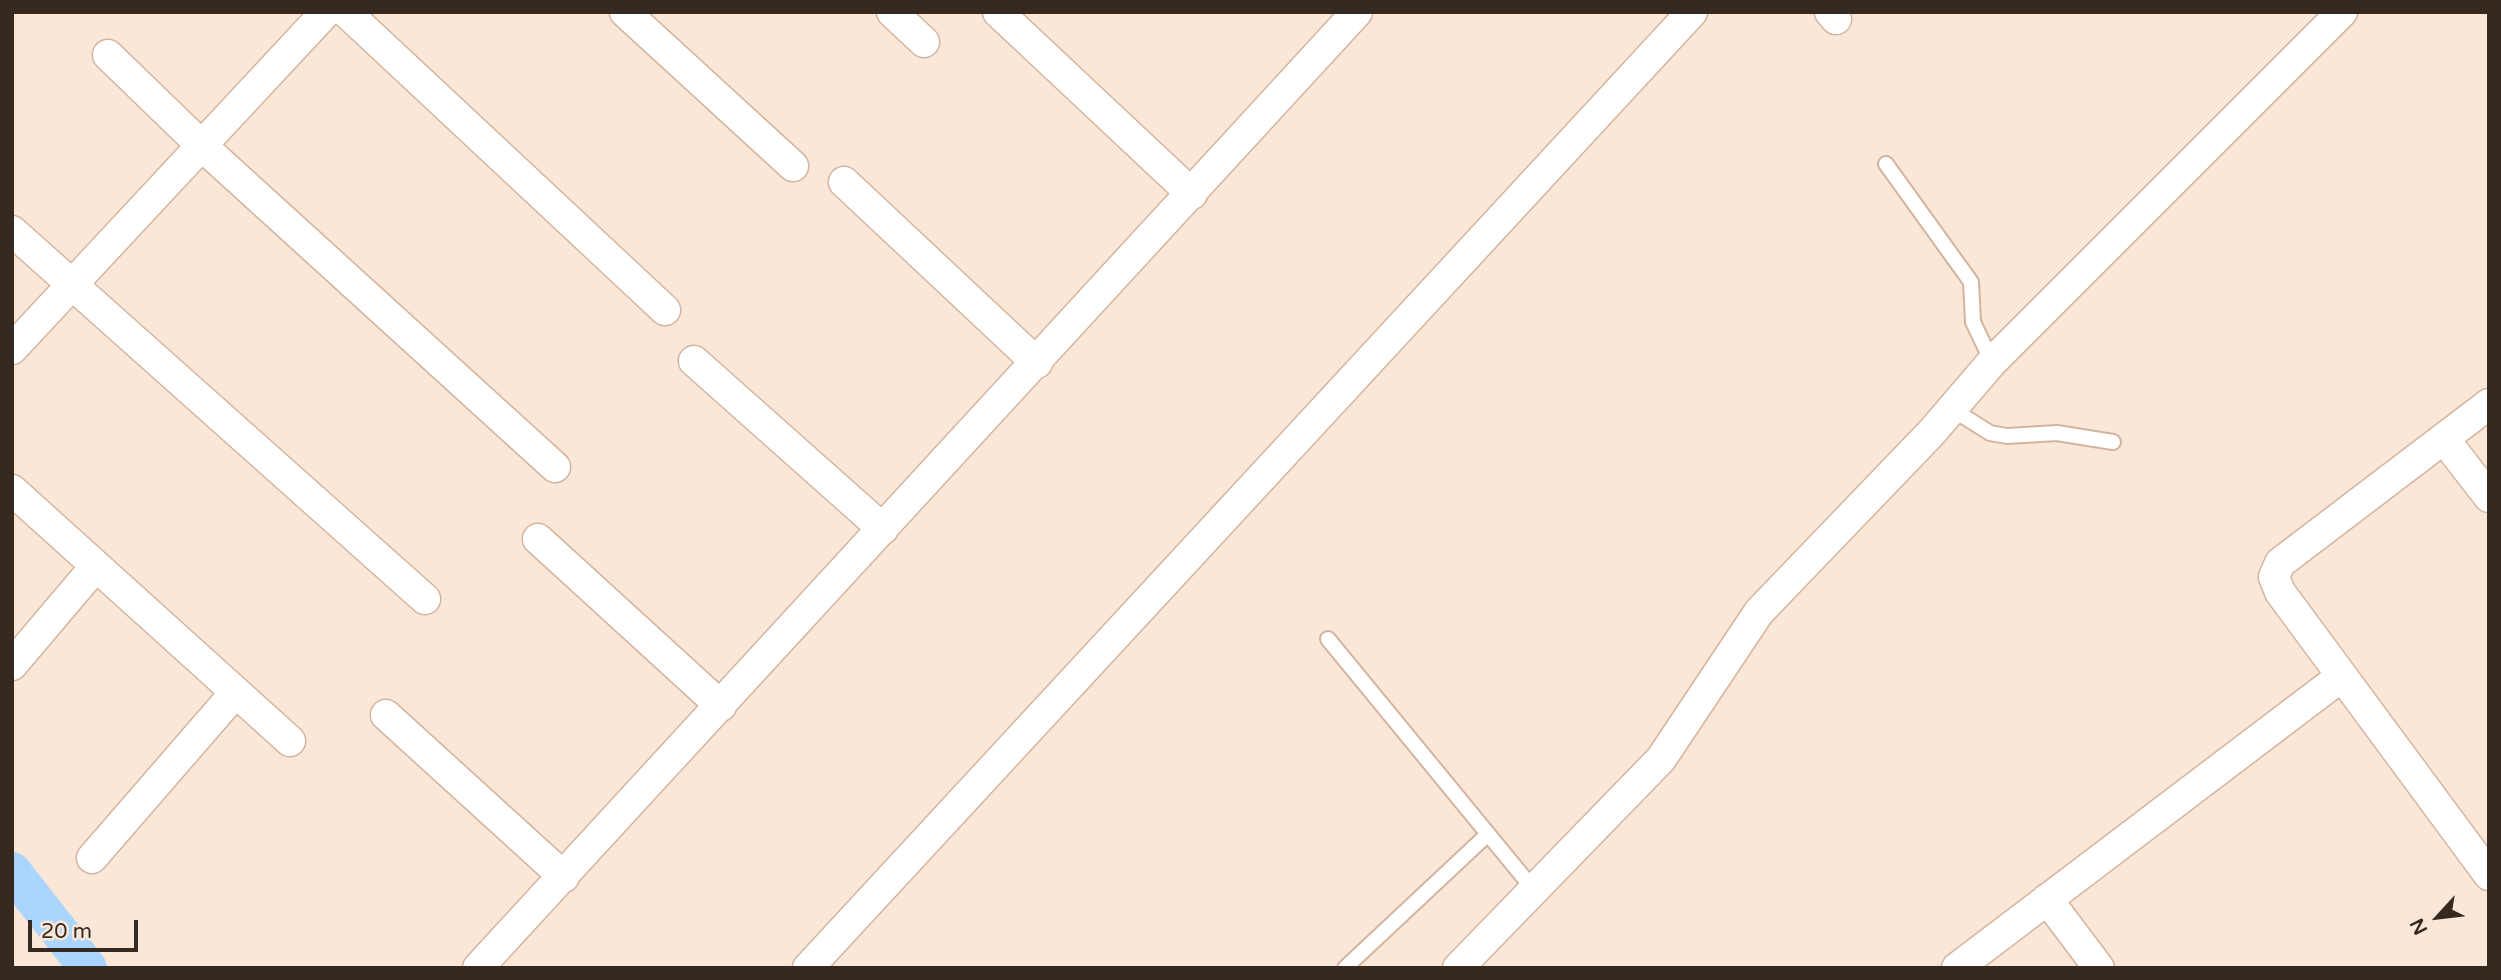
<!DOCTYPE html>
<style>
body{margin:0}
#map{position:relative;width:2501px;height:980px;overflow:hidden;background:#fae7d8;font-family:"Varela Round",sans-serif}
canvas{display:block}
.frame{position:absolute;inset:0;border:14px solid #352920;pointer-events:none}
.north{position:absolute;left:2403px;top:882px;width:70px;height:70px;-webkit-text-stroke:5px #fae7d8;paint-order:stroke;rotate:243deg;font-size:19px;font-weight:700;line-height:28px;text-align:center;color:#352920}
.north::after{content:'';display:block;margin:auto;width:24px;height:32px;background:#352920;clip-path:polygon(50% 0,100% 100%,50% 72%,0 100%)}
.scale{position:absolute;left:28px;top:920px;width:110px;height:32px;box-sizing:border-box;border:4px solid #352920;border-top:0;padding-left:9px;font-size:21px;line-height:24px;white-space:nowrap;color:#352920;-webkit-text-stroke:5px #fae7d8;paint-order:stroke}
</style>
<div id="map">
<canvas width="2501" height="980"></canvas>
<div class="frame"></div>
<div class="north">N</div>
<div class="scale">20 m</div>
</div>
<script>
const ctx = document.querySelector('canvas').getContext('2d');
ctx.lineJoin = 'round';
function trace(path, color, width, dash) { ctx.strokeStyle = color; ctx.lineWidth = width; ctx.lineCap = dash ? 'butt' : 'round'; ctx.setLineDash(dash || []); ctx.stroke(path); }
trace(new Path2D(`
 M12,871L88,968`), '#a9d5fe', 38);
const lane = new Path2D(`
 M1886,164L1971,282L1973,322L1992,362
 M1952,409L1990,433L2007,436L2057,433L2113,442
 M1328,639L1534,890
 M1345,968L1488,834`);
const street = new Path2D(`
 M346,12L665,310
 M625,12L793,166
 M892,12L924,42
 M998,12L1192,194
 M1830,12L1836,19
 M108,55L201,145L555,467
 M844,182L1037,363
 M12,231L425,599
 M12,349L326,12
 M694,361L883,529
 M2489,404L2280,563L2274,577L2280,592L2489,875
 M2444,439L2489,497
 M12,490L290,741
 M538,539L721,706
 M12,665L95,567
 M386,715L564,877
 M92,858L235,693
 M2047,899L2099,968
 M478,968L1357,12
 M808,968L1692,12
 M1458,968L1661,759L1759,612L1932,432L1992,362L2342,12
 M1957,968L2342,676`);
trace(lane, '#d4b49d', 18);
trace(street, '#d4b49d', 33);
trace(lane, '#fff', 14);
trace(street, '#fff', 30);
</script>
